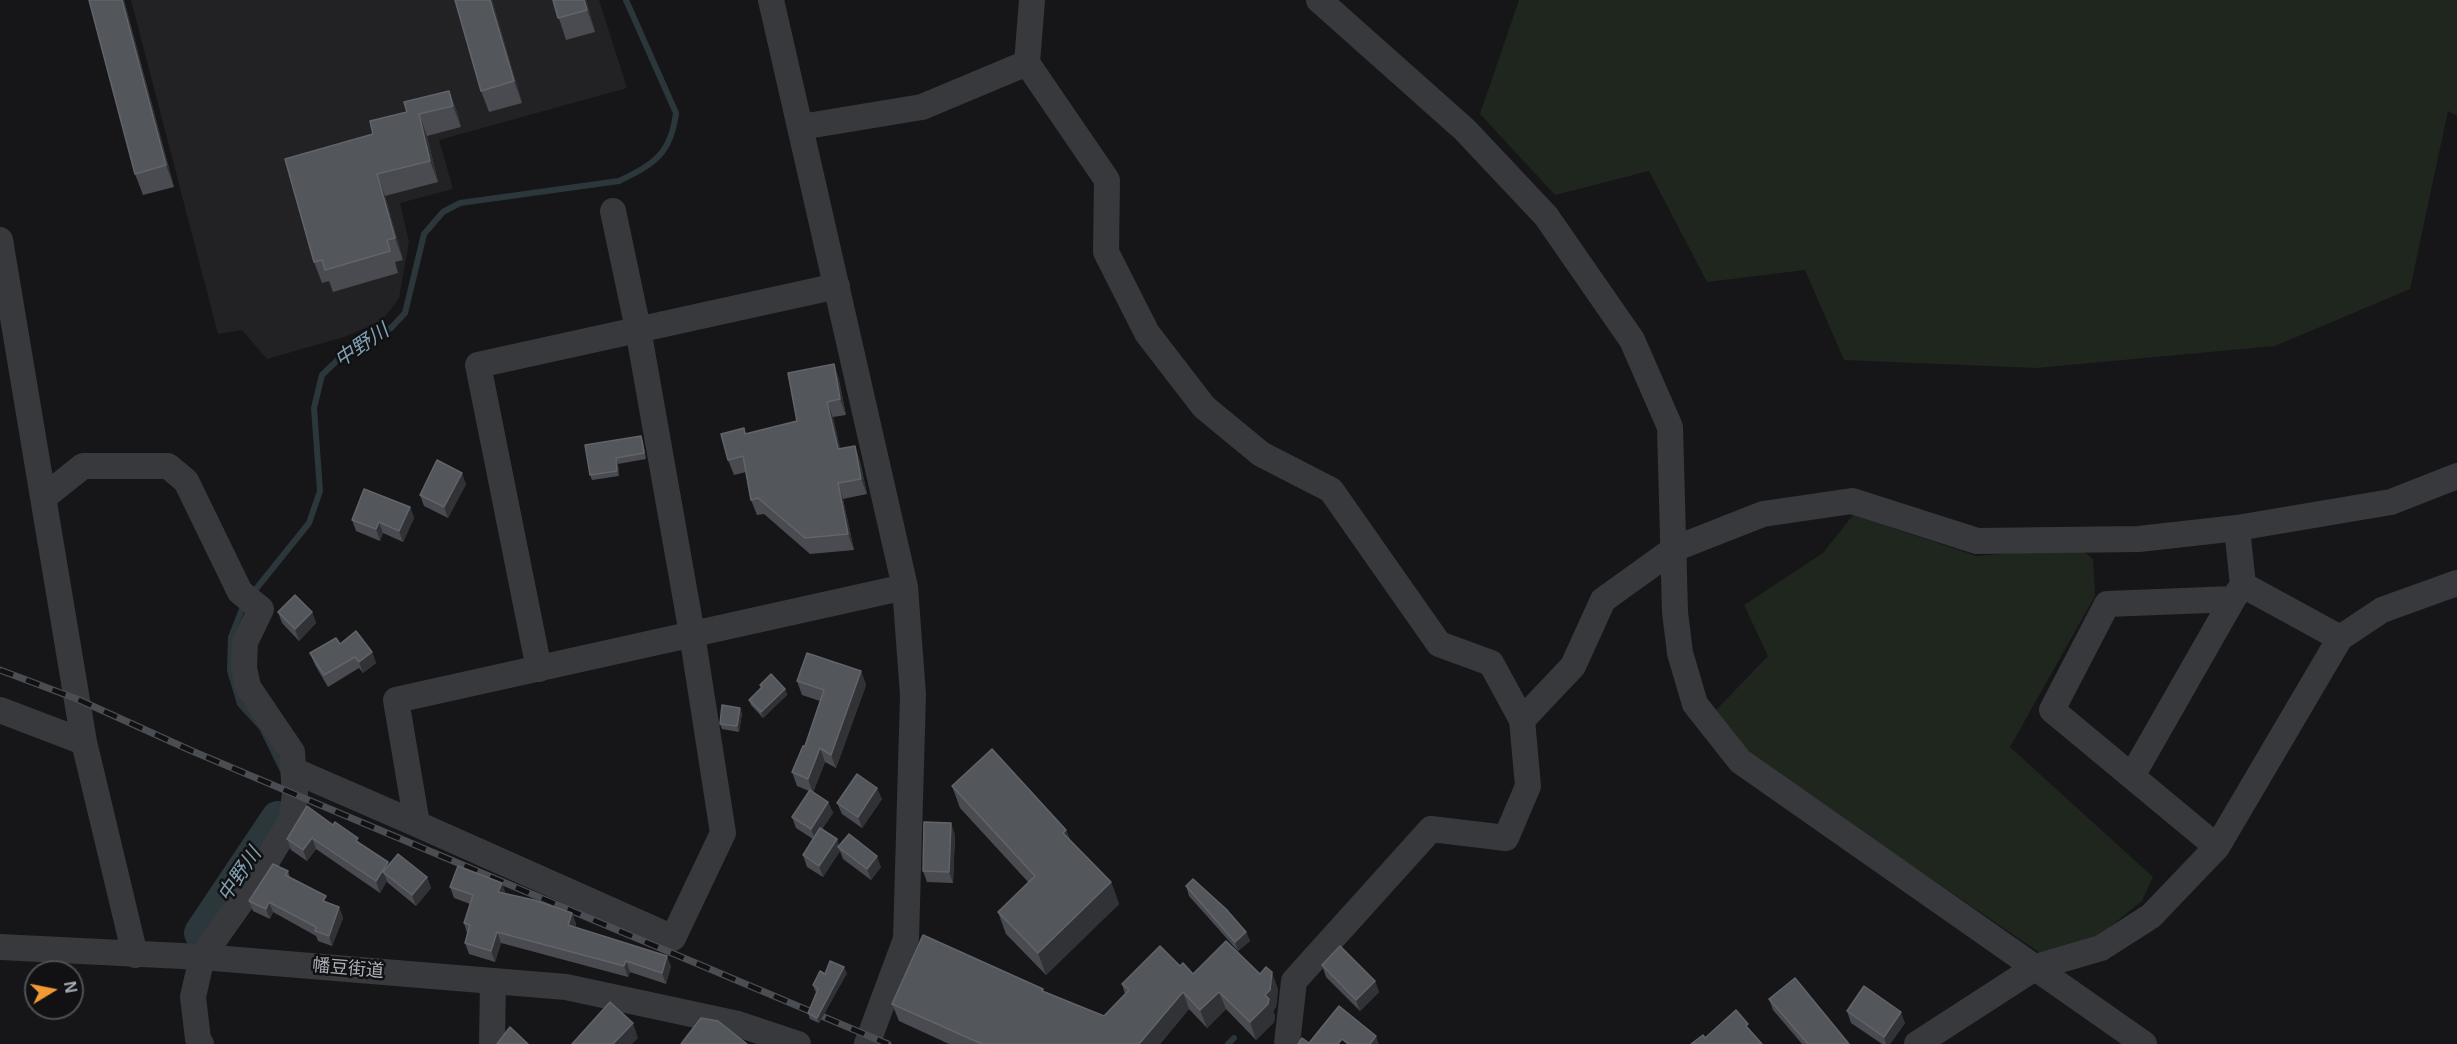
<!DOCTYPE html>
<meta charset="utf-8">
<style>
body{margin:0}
#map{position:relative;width:2457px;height:1044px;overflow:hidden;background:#161618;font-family:Helvetica,sans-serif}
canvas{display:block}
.north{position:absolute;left:24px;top:960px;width:60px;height:60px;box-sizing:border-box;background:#111113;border:2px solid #4d5055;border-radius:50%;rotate:80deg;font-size:16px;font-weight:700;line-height:24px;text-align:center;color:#a8afb8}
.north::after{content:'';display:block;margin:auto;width:21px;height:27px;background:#f19a35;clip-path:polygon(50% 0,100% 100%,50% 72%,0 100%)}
</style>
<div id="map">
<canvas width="2457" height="1044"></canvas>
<div class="north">N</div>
</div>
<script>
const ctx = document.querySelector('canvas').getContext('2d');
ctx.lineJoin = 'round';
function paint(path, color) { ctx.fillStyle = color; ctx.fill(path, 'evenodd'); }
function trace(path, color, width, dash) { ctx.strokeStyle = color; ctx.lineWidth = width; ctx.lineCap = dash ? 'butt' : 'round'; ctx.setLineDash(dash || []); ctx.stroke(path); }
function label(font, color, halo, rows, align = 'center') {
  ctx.font = font + ' Helvetica,"Noto Sans JP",sans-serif'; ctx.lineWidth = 5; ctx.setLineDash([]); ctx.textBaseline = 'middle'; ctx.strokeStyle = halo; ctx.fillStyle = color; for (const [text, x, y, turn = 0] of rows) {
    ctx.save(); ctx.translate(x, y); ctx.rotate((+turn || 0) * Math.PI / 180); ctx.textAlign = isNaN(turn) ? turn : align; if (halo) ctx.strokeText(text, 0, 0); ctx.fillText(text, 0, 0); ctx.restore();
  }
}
paint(new Path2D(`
 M131,0H599L627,88L439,140L453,189L400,203L409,242L399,298L382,321L344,337L267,359L242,330L218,334Z`), '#222225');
paint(new Path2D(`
 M1519,0H2457V116L2448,111L2410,289L2275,346L2036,368L1844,360L1805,270L1707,282L1649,171L1555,195L1480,114Z
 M1853,515L1977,556L2078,547L2093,559L2095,596L2010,747L2153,877L2142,901L2095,939L2046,957L1746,753L1716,710L1768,656L1744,605L1823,553Z`), '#1e261e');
trace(new Path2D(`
 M252,594L309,523L320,491L314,408L322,375L346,352L391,328L405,313L424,234L443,212L460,203L619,181C654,164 671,154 676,113L626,0
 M244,604L231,637L230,671L240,704L262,728L283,771
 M1228,1044L1234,1038`), '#2c373c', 6);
trace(new Path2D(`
 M201,933L278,818`), '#2c373c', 34);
trace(new Path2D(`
 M771,0L905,587L913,695L906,939L867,1044
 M1032,0L1027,63L1107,180L1106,252L1147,333L1204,407L1261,454L1331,490L1439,644L1491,663L1522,720
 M1319,0L1465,130L1546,216L1632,340L1670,427L1675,612L1680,653L1695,704L1740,761L2144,1044
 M801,127L922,107L1027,63
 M613,211L638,329L692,634L723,833L673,938L417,824L396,700C566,663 735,624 905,587
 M0,240L84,742L135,955
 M43,498L83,466H168L186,481L240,592L261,609L245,642L244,668L248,687L292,752L295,794L291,821L250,889L202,957L193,997L198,1039L201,1044
 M2237,528L2243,585L2340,638
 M539,669L478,365L837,286
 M0,710L84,742
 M295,771L417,824
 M2132,776L2233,599
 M2217,847L2052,710L2107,604L2233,599L2243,585
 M0,947L202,957L566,987L738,1024L798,1044
 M492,1044L493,982
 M1287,1044L1294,981L1431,829L1506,838L1528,786L1522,720L1573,666L1603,600L1674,549L1763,514L1852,501L1977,541L2139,539L2237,528L2391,502L2457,476
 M1917,1044L2036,967L2101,948L2151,916L2217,847L2340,638L2382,610L2457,583`), '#37393d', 26);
const rail = new Path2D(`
 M0,670L77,699L192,751L888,1044`);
trace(rail, '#4a4d52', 7);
trace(rail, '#111113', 4.5, [14]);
paint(new Path2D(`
 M124,0L174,187L143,195L135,174Z
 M492,0L522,103L489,112L481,91Z
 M553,0H586L595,32L566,40Z
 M449,91L457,112L461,127L427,136L438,182L385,196L403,260L395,262L398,273L333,292L329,281L322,283L314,262L373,134L407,112Z
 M834,364L839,380L846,415L833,417L840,449L855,446L860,461L867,494L843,499L854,550L810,554L764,514L757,515L751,500L746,472L734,475L728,460L744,428L746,434L797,421Z
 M641,436L643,441L646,459L618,464L619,476L592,480L590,475Z
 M466,484L448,518L424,506L420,495Z
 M410,507L414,518L403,542L383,533L380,541L356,531L352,520Z
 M278,612H312L316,623L299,641L282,623Z
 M340,644L372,652L376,663L363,673L359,668L328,687L315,665L310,653Z
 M861,671L866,685L836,768L825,762L813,792L828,802L833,813L822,829L837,839L839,846L881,867L871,880L843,859L840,851L823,877L807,867L803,855L813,839L796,828L792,817L809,791L797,786L792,772L805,746L820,701L802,695L797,681Z
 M760,685L785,689L787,695L763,718L751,705L749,700L761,688Z
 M742,713L739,732L722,729L720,724Z
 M952,786L1066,830L1070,840L1111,882L1119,904L1046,975L1006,934L998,912L1029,883L960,808Z
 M882,799L862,828L842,814L837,803Z
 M333,825L388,862L389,865L427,877L431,888L416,906L388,883L387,881L380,893L316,849L307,861L291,850L287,839Z
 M955,834L953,883L927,882L923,871Z
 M288,871L290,878L328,903L339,907L343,918L332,946L318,941L316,936L273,912L270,919L253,911L249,901Z
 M1186,886L1246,932L1250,941L1238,951L1189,896Z
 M450,887L505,894L572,913L576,924L575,927L671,966L666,984L630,972L628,977L501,943L495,962L469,954L465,943L467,933L464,923L470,904L454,898Z
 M1322,965L1375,981L1379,992L1360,1011L1326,977Z
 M1180,966L1193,974H1260L1278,989L1276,1007L1273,1011L1275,1016L1274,1022L1256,1040L1226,1009L1207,1028L1189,1009L1160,1044H949L899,1021L892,1004L1043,989L1044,991L1104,1016L1125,994L1122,984Z
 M847,973L819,1023L810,1019L808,1013L817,992L815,991L813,985L825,974Z
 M1769,999L1849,1044H1802L1773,1010Z
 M1847,1011L1905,1023L1890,1044H1882L1851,1023Z`), '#494b50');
paint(new Path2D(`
 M122,0H124L174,187L166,165Z
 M490,0H492L522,103L514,81Z
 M584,0H586L595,32L587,10Z
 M449,91L457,112L461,127L453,106Z
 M419,114L427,136L438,182L430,161Z
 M377,174L385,196L403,260L395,238Z
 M834,364L839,380L846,415L840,399Z
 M827,402L833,417L844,464L838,449Z
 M855,446L860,461L867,494L861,479Z
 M616,458L618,464L619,476L617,471Z
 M462,473L466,484L448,518L444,507Z
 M838,483L843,499L854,550L848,534Z
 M410,507L414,518L403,542L399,531Z
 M379,522L383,533L380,541L376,529Z
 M312,612L316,623L299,641L295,629Z
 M372,652L376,663L363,673L359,662Z
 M861,671L866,685L836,768L831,755Z
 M785,689L787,695L763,718L761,712Z
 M740,708L742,713L739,732L737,726Z
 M820,748L825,762L813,793L808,779Z
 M877,788L882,799L862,828L858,817Z
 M828,802L833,813L815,840L811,829Z
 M951,823L955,834L953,883L949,872Z
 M1066,830L1074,851L1063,833Z
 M312,838L316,849L307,861L303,850Z
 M837,839L840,849L838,847L840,851L823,877L819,866Z
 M877,856L881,867L871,880L867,869Z
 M388,862L392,874L383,872L387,881L380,893L376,881Z
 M427,877L431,888L416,906L412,895Z
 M1111,882L1119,904L1046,975L1038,953Z
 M502,883L506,894L498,892Z
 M269,902L273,912L270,919L266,909Z
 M339,907L343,918L332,946L329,936Z
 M572,913L576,924L572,936L568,925Z
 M497,932L501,943L495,962L491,951Z
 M1246,932L1250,941L1238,951L1235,942Z
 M667,956L671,966L666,984L662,973Z
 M626,961L630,972L628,977L624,966Z
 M844,967L847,973L819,1023L817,1018Z
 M1272,972L1278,989L1276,1007L1273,1011L1275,1016L1274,1022L1256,1040L1250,1022L1265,995Z
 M1375,981L1379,992L1360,1011L1356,1000Z
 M1183,992L1189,1009L1160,1044H1139Z
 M1219,992L1226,1009L1207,1028L1200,1010Z
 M1901,1012L1905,1023L1890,1044H1886L1884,1037Z
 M633,1023L638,1038L632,1044H613Z
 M1376,1036L1379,1044H1370Z`), '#303235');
const building = new Path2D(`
 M89,0H122L166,165L135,174Z
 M455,0H490L514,81L481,91Z
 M553,0H584L587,10L558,18Z
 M449,91L453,106L419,114L430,161L377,174L395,238L387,240L390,251L325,270L322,260L314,262L285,159L373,134L370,121L407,112L404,102Z
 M834,364L840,399L827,402L838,449L855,446L861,479L838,483L848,534L805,538L758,498L751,500L743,456L728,460L721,434L744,428L745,434L797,421L788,373Z
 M641,436L644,453L616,458L617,471L590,475L585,445Z
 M437,460L462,473L444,507L420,495Z
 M364,489L410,507L399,531L379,522L376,529L352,520Z
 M295,595L312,612L295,629L278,612Z
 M356,631L372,652L359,662L355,657L324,675L310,653L336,638L340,644Z
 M807,653L861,671L831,755L820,748L808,779L792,772L803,746H805L824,690L797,681Z
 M771,674L785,689L761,712L749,700L762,687L760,685Z
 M722,705L740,708L737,726L720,724Z
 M992,749L1066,830L1063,833L1111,882L1038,953L998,912L1035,876L952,786Z
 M857,774L877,788L858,817L837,803Z
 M810,790L828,802L811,829L792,817Z
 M307,806L333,825L335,822L358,838L356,841L388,862L376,881L312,838L303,850L287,839Z
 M924,822L951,823L949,872L923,871Z
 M820,828L837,839L819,866L803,855Z
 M849,834L877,856L867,869L838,847Z
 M398,854L427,877L412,895L383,872Z
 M273,864L288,871L285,875L326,896L323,901L339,907L329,936L315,931L316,927L269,902L266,909L249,901Z
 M458,866L502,883L498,892L534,900L572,913L568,925L667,956L662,973L626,961L624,966L497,932L491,951L465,943L470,925L464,923L473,895L450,887Z
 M1193,879L1226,909L1246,932L1235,942L1186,886Z
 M923,935L1043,989L1042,991L1104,1016L1129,990L1122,984L1160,946L1180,966L1183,963L1193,974L1226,941L1260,974L1266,967L1272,972L1270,990L1265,995L1269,999L1268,1004L1250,1022L1219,992L1200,1010L1183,992L1139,1044H982L892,1004Z
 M1340,946L1375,981L1356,1000L1322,965Z
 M830,961L844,967L817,1018L808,1013L818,989L813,985L820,971L825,974Z
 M1795,978L1849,1044H1808L1769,999Z
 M1864,986L1901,1012L1884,1037L1847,1011Z
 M610,1002L633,1023L613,1044H572Z
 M1339,1006L1376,1036L1370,1044H1348L1342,1039L1338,1044H1298L1302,1038L1309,1043Z
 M1736,1010L1748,1024L1746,1026L1762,1044H1691L1703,1035L1705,1038Z
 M701,1018L718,1021L747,1044H681Z
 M510,1027L528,1044H497Z`);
paint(building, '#53565b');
trace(building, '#61646a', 1.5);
label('18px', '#a8afb8', '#111113', [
 ["幡豆街道",348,969,5]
]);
label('italic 20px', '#7fa1b2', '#111113', [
 ["中野川",362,346,-34],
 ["中野川",240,875,-56]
]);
</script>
